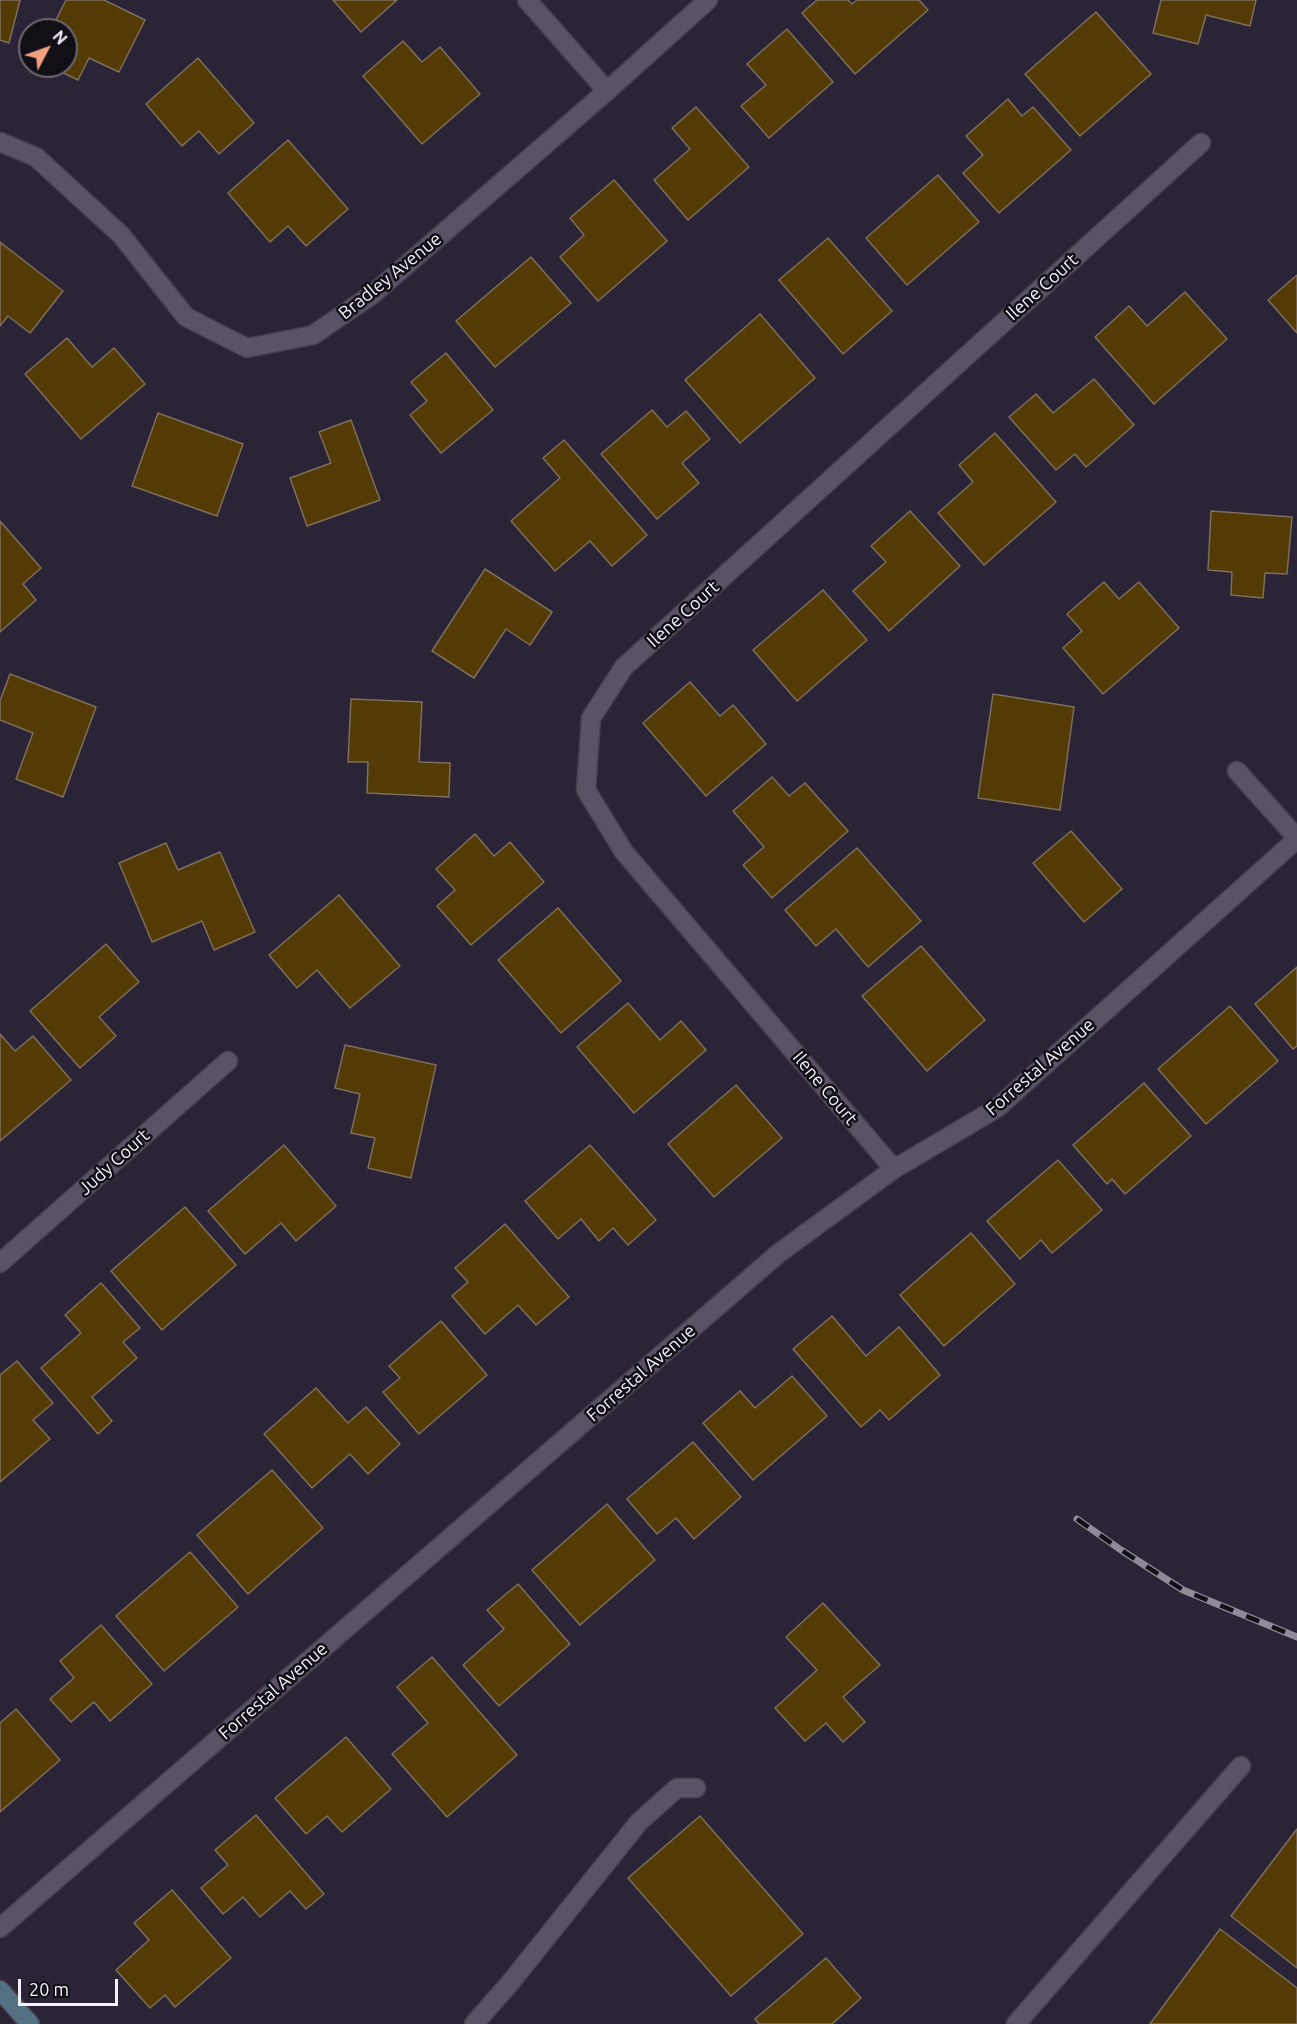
<!DOCTYPE html>
<style>
body{margin:0}
#map{position:relative;width:1297px;height:2024px;overflow:hidden;background:#2b2436;font-family:Ubuntu,sans-serif}
canvas{display:block}
.north{position:absolute;left:18px;top:18px;width:60px;height:60px;box-sizing:border-box;background:#120f17;border:2px solid #6d6973;border-radius:50%;rotate:49deg;font-size:16px;font-weight:700;line-height:24px;text-align:center;color:#f5f1fc}
.north::after{content:'';display:block;margin:auto;width:21px;height:27px;background:#f2a07f;clip-path:polygon(50% 0,100% 100%,50% 72%,0 100%)}
.scale{position:absolute;left:18px;top:1979px;width:100px;height:27px;box-sizing:border-box;border:3px solid #f5f1fc;border-top:0;padding-left:8px;font-size:18px;line-height:21px;white-space:nowrap;color:#f5f1fc;-webkit-text-stroke:4px #120f17;paint-order:stroke}
</style>
<div id="map">
<canvas width="1297" height="2024"></canvas>
<div class="north">N</div>
<div class="scale">20 m</div>
</div>
<script>
const ctx = document.querySelector('canvas').getContext('2d');
ctx.lineJoin = 'round';
function paint(path, color) { ctx.fillStyle = color; ctx.fill(path, 'evenodd'); }
function trace(path, color, width, dash) { ctx.strokeStyle = color; ctx.lineWidth = width; ctx.lineCap = dash ? 'butt' : 'round'; ctx.setLineDash(dash || []); ctx.stroke(path); }
function label(font, color, halo, rows, align = 'center') {
  ctx.font = font + ' Ubuntu,sans-serif'; ctx.lineWidth = 5; ctx.setLineDash([]); ctx.textBaseline = 'middle'; ctx.strokeStyle = halo; ctx.fillStyle = color; for (const [text, x, y, turn = 0] of rows) {
    ctx.save(); ctx.translate(x, y); ctx.rotate((+turn || 0) * Math.PI / 180); ctx.textAlign = isNaN(turn) ? turn : align; if (halo) ctx.strokeText(text, 0, 0); ctx.fillText(text, 0, 0); ctx.restore();
  }
}
const building = new Path2D(`
 M0,0H20L9,43L0,40Z
 M66,0H104L145,20L119,72L89,58L78,80L49,66H66V30H51Z
 M333,0H397L361,32Z
 M817,0H848L852,4L857,0H919L928,10L855,74L802,13Z
 M1161,0H1256L1250,26L1206,15L1198,44L1153,33Z
 M1096,12L1151,74L1080,136L1025,74Z
 M787,29L833,82L769,138L741,106L766,85L747,64Z
 M403,41L422,62L440,47L480,94L422,144L363,76Z
 M198,58L254,123L219,154L199,131L182,146L146,104Z
 M1008,99L1022,116L1033,107L1071,150L999,213L963,173L983,155L966,136Z
 M696,107L749,167L688,220L654,180L690,149L672,128Z
 M288,140L348,209L306,246L288,226L270,242L228,193Z
 M938,175L979,222L907,285L866,238Z
 M614,180L667,241L598,301L560,257L584,235L570,218Z
 M828,238L892,311L843,354L779,280Z
 M0,242L63,291L30,333L8,316L0,326Z
 M531,257L571,303L495,367L456,321Z
 M1297,275V333L1268,300Z
 M1185,292L1227,339L1154,404L1095,337L1129,306L1147,326Z
 M760,314L815,378L740,443L685,380Z
 M67,338L92,367L114,348L145,384L81,439L25,374Z
 M446,353L493,410L441,453L410,415L427,401L411,382Z
 M1094,379L1134,425L1086,467L1075,454L1056,470L1009,417L1036,394L1053,413Z
 M652,410L667,427L686,411L710,439L682,463L699,483L657,519L601,454Z
 M158,413L243,444L217,516L132,486Z
 M351,420L380,500L307,526L290,478L331,463L319,432Z
 M995,433L1056,502L984,565L938,513L973,482L959,465Z
 M564,440L647,535L612,566L590,541L555,571L511,521L560,478L543,458Z
 M910,511L960,566L889,631L853,591L886,562L871,546Z
 M1211,511L1292,517L1287,574L1265,573L1263,598L1231,595L1232,572L1208,570Z
 M0,521L41,568L23,584L36,600L0,632Z
 M485,569L552,612L530,645L506,629L474,678L432,651Z
 M1104,582L1119,599L1139,582L1179,628L1103,694L1063,648L1082,631L1067,614Z
 M823,590L867,640L797,701L753,650Z
 M10,674L96,707L63,797L16,779L33,733L0,720V701Z
 M690,682L720,716L733,705L766,744L706,796L643,723Z
 M993,694L1074,707L1060,810L978,798Z
 M351,699L422,702L419,762L450,763L449,797L367,793L368,762H348Z
 M772,777L789,796L805,783L848,831L772,898L743,865L764,847L733,811Z
 M1071,831L1122,889L1084,922L1033,863Z
 M475,834L494,856L510,842L544,882L471,945L437,906L455,890L436,869Z
 M166,843L178,870L220,852L255,932L214,950L202,921L152,942L119,863Z
 M857,848L921,921L868,967L836,929L816,946L785,910Z
 M339,895L400,966L350,1008L317,970L297,988L269,955Z
 M558,908L621,981L561,1033L498,960Z
 M106,944L139,982L99,1017L116,1036L80,1068L30,1011Z
 M921,946L985,1020L927,1071L862,996Z
 M1297,967V1046L1293,1049L1255,1004Z
 M628,1003L660,1040L681,1021L706,1050L634,1113L577,1047Z
 M1230,1006L1278,1061L1206,1124L1158,1069Z
 M0,1034L15,1051L33,1036L71,1080L0,1141Z
 M345,1045L436,1065L411,1178L368,1168L375,1138L351,1133L360,1094L335,1088Z
 M1144,1083L1191,1136L1125,1194L1112,1179L1107,1184L1073,1145Z
 M736,1085L782,1138L714,1197L668,1144Z
 M284,1145L336,1206L296,1241L281,1223L245,1254L208,1211Z
 M590,1145L656,1220L628,1245L613,1228L599,1241L581,1219L558,1239L525,1201Z
 M1058,1160L1102,1210L1052,1253L1041,1240L1020,1259L987,1221Z
 M185,1207L236,1265L162,1330L111,1271Z
 M505,1224L569,1297L536,1325L518,1305L485,1334L452,1296L468,1282L455,1268Z
 M971,1233L1015,1284L944,1346L900,1295Z
 M101,1283L140,1328L123,1342L137,1358L92,1397L112,1421L98,1434L41,1368L81,1333L65,1315Z
 M832,1316L866,1356L899,1327L940,1375L889,1420L880,1410L861,1427L793,1349Z
 M441,1321L487,1375L419,1434L383,1392L400,1378L389,1366Z
 M17,1361L53,1403L33,1420L50,1439L0,1482V1375Z
 M792,1376L827,1416L753,1480L703,1423L740,1391L755,1408Z
 M316,1388L348,1423L366,1407L400,1444L368,1474L350,1454L312,1488L264,1434Z
 M693,1442L741,1497L694,1539L676,1518L657,1534L627,1499Z
 M272,1470L323,1528L248,1594L197,1535Z
 M607,1504L655,1560L580,1625L532,1570Z
 M190,1552L238,1607L164,1671L116,1616Z
 M518,1584L570,1644L499,1706L463,1665L504,1629L487,1610Z
 M823,1603L880,1665L843,1697L865,1722L843,1742L826,1723L805,1741L775,1708L817,1670L786,1637Z
 M101,1625L152,1684L110,1721L94,1702L71,1722L50,1699L74,1678L60,1661Z
 M432,1657L517,1755L447,1817L392,1754L428,1723L397,1687Z
 M16,1709L60,1760L0,1812V1723Z
 M346,1737L391,1789L342,1832L327,1816L306,1834L275,1798Z
 M256,1815L324,1894L306,1909L290,1891L260,1917L243,1897L223,1914L201,1888L228,1865L215,1850Z
 M700,1816L803,1934L731,1996L628,1878Z
 M1297,1829V1968L1231,1916Z
 M172,1890L231,1958L175,2007L165,1995L150,2008L116,1970L149,1940L134,1923Z
 M1220,1929L1297,1988V2024H1150Z
 M826,1958L861,1998L832,2024H759L755,2019Z`);
paint(building, '#543a05');
trace(building, '#7c6f5c', 1.5);
const lane = new Path2D(`
 M474,2024L510,1983L639,1822L677,1788H696
 M1016,2024L1241,1766`);
const street = new Path2D(`
 M527,0L607,91
 M0,142L36,157L121,235L186,317L247,348L313,335L373,294L607,91L708,0
 M1237,771L1297,838
 M894,1169L624,852L586,790L591,718L624,667L1201,143
 M0,1263L228,1061
 M0,1928L779,1253L894,1169L997,1108L1297,839`);
const secondary = new Path2D(`
 M0,1990L30,2024`);
trace(lane, '#463f4e', 21);
trace(street, '#463f4e', 21);
trace(secondary, '#463f4e', 21);
trace(lane, '#5a5366', 18);
trace(street, '#5a5366', 18);
trace(secondary, '#547083', 18);
const rail = new Path2D(`
 M1077,1519L1121,1550L1183,1590L1297,1637`);
trace(rail, '#908a99', 7);
trace(rail, '#120f17', 4.5, [14]);
label('18px', '#f5f1fc', '#120f17', [
 ["Bradley Avenue",390,276,-39],
 ["Ilene Court",1042,287,-42],
 ["Ilene Court",683,614,-42],
 ["Forrestal Avenue",1040,1067,-41],
 ["Ilene Court",825,1088,50],
 ["Judy Court",114,1162,-42],
 ["Forrestal Avenue",641,1373,-41],
 ["Forrestal Avenue",273,1691,-41]
]);
</script>
